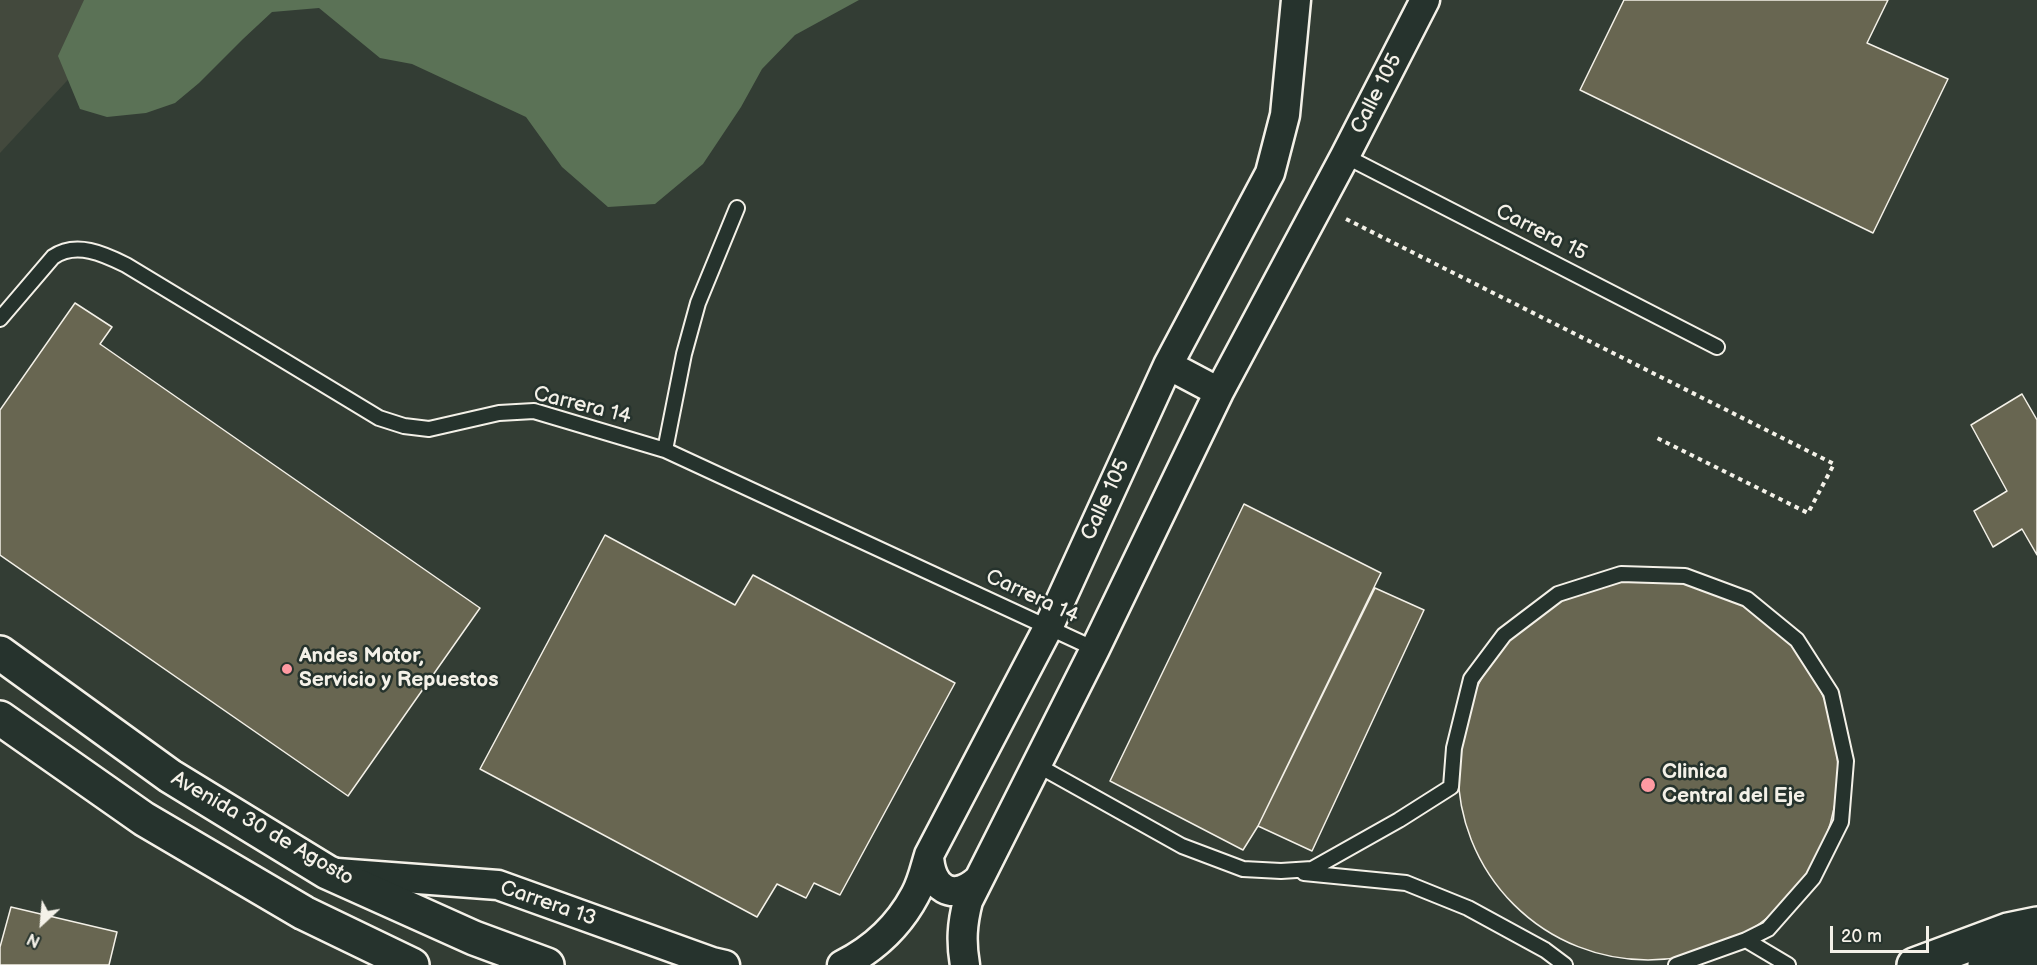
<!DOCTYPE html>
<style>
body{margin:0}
#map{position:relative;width:2037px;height:965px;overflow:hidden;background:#333d34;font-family:"Balsamiq Sans",sans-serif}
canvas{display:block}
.north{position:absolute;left:12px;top:893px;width:60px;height:60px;-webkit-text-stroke:4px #26332d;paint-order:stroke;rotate:206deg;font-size:16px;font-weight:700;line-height:24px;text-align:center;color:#f4f1e8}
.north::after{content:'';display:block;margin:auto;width:21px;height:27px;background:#f4f1e8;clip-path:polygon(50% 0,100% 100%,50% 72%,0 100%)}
.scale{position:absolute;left:1830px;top:926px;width:99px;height:27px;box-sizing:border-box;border:3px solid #f4f1e8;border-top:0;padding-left:8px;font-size:18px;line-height:21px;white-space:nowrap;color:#f4f1e8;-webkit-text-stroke:4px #26332d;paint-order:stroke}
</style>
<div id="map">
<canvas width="2037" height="965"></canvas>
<div class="north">N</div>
<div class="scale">20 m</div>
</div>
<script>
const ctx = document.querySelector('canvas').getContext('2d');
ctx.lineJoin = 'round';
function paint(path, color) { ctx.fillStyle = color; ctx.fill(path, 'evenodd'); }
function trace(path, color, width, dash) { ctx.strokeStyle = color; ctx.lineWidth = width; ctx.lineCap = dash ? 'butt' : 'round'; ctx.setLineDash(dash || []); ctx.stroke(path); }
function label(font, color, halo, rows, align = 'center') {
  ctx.font = font + ' "Balsamiq Sans",sans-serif'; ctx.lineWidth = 5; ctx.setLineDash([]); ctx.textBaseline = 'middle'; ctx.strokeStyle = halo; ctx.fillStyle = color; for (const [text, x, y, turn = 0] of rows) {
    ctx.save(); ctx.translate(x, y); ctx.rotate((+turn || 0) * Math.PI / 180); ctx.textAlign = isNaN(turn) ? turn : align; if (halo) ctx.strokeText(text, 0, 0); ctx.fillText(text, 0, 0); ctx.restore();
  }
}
paint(new Path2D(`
 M0,0H142L0,153Z`), '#43493d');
paint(new Path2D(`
 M84,0H859L795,35L762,69L741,107L703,164L655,204L608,207L562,167L526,117L412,64L380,58L319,8L272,12L243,39L199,83L175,103L146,113L107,117L80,109L58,56Z`), '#5b7256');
const building = new Path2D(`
 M1624,0H1888L1867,43L1948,79L1873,233L1580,90Z
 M75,303L112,327L100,344L480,608L348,796L0,555V410Z
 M2022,394L2037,420V555L2022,529L1993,547L1974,511L2007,491L1971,425Z
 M1244,504L1381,573L1258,826L1243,850L1110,781Z
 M605,535L735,605L753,575L955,683L840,895L814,883L806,898L777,884L757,917L480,769Z
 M1458 770a190 190 0 1 1 380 0a190 190 0 1 1-380 0Z
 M1375,588L1424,610L1312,851L1258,826Z
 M11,907L117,932L109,965H0V947Z`);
paint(building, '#686651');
trace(building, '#f4f1e8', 1.5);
const service = new Path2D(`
 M1345,156L1717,347
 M0,319L53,257C76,241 104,254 126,265L379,418L404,426L429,429L499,413L534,411L665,450L1095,649
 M665,450L684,354L698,303L737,208
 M1037,765L1182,846L1243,869L1281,871L1312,869L1399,820L1451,787L1454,748L1471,679L1504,635L1558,594L1621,574L1685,576L1747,599L1797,640L1831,693L1846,761L1841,822L1813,878L1768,929L1746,940
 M1304,873L1406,883L1468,908L1545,950L1565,965
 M1676,965L1746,940L1788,965`);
const minor = new Path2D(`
 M1168,365L1219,392
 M929,855C930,888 952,903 978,880
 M337,873L498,885L712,962L725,965
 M842,965C874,949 898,927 915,895C922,883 925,868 929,855L1048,628L1168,365L1270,173L1285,115L1296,0
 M965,965C961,942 962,924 968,901L1095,649L1219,392L1345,156L1425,0`);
const primary = new Path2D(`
 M0,653L170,776L327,872L474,938L547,965
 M0,718L144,819L304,913L412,965`);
const trunk = new Path2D(`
 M1914,965L2008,930L2037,924
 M1985,965L2037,957`);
trace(service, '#f4f1e8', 18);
trace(minor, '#f4f1e8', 33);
trace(primary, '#f4f1e8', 38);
trace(trunk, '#f4f1e8', 38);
trace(new Path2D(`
 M1346,219L1834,464L1808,513L1657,438`), '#f4f1e8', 4, [4.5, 4.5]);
trace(service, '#26332d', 14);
trace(minor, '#26332d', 28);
trace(primary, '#26332d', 33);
trace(trunk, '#26332d', 33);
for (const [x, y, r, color] of [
 [287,669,6,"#ff9aa2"],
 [1648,785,8,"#ff9aa2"]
]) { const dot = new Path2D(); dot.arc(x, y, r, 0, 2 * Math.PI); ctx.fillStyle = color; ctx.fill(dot); trace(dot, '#26332d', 2); }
label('21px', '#f4f1e8', '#26332d', [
 ["Calle 105",1377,94,-63],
 ["Carrera 15",1541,233,27],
 ["Carrera 14",582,406,14],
 ["Calle 105",1106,500,-65],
 ["Carrera 14",1032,597,25],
 ["Avenida 30 de Agosto",262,829,30],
 ["Carrera 13",548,904,19]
]);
label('bold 21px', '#f4f1e8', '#26332d', [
 ["Andes Motor,",299,657],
 ["Servicio y Repuestos",299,681],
 ["Clinica",1662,773],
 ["Central del Eje",1662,797]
], 'left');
</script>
